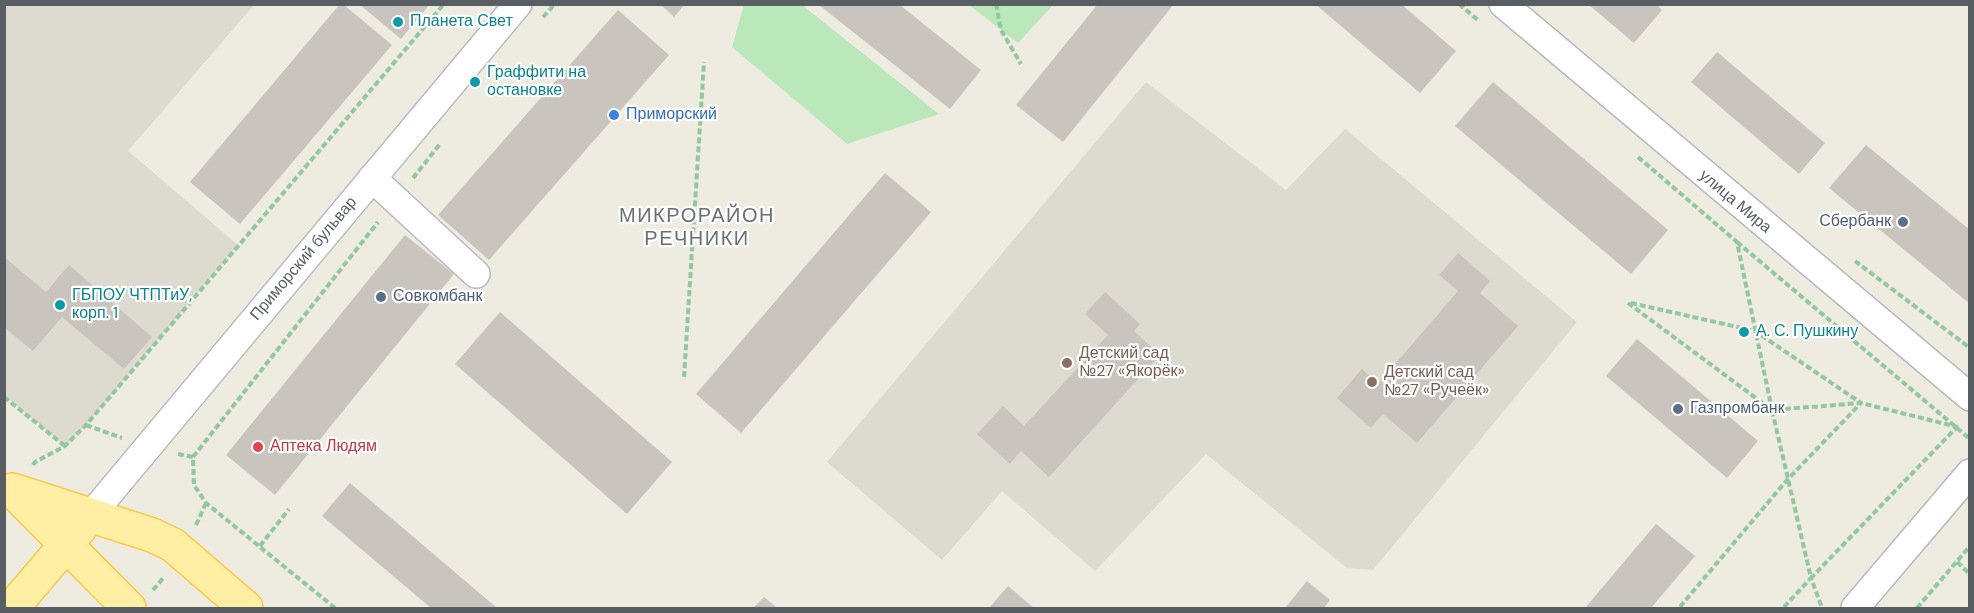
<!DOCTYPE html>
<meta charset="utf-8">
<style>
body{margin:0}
#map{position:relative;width:1974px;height:613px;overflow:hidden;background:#eeebe1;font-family:"DM Sans",sans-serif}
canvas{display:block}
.frame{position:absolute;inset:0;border:6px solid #595e63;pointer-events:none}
</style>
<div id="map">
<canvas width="1974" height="613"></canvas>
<div class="frame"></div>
</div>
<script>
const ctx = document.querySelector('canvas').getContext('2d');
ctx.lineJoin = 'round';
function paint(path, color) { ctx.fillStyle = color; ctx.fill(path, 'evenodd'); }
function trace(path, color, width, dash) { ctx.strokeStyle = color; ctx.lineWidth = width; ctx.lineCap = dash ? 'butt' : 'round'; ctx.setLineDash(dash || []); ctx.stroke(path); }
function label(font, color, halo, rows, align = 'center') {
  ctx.font = font + ' "DM Sans",sans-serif'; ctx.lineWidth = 4.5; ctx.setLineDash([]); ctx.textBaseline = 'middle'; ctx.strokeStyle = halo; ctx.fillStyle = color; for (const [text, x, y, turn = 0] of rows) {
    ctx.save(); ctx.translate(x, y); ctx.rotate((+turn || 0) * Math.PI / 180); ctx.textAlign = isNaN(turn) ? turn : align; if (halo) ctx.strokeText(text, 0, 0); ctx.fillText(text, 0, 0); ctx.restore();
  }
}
paint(new Path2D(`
 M4,5H254L128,151L238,245L86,425L65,446L5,396Z
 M1146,82L1286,190L1345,129L1577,322L1373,570L1347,568L1206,454L1095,571L1002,491L942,560L827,462Z`), '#dddad0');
paint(new Path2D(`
 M744,5H802L939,114L847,144L732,47Z
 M969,5H1053L1018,43Z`), '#bbe8bb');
paint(new Path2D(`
 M340,4H343L392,45L240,224L190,182Z
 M359,4H430L401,39Z
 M660,4H685L674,17Z
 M1098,4H1174L1063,142L1016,105Z
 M1315,4H1401L1456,51L1420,93Z
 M1588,4H1656L1662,10L1634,43Z
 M819,5H900L981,70L950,109Z
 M618,10L669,55L489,260L438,215Z
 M1717,52L1825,143L1799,174L1691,82Z
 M1493,82L1668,230L1631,274L1455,126Z
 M1866,145L1970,230V304L1829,188Z
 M885,173L931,212L741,433L696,394Z
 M405,235L454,274L275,495L226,455Z
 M1458,253L1490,281L1480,293L1518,326L1417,443L1383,414L1371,428L1337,398L1362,369L1378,384L1458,291L1439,275Z
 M4,257L46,292L69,265L152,337L124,369L62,317L33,351L4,327Z
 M1105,292L1140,324L1134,331L1160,355L1049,477L1021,451L1010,464L977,434L1003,406L1024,426L1108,335L1085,314Z
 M500,312L672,462L627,514L455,364Z
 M1637,339L1758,441L1727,478L1606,376Z
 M350,483L497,608H431L322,516Z
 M1656,524L1695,556L1651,608H1585Z
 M1307,581L1330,600L1324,608H1285Z
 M1008,586L1034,608H989Z
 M764,597L777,608H753Z`), '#c9c5be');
const minor = new Path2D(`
 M1503,4L1970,397
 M372,178L476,274
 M91,515L518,4
 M1855,608L1970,473`);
const major = new Path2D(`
 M12,490L152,535L173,545L246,608
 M15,493L129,608
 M12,608L80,528`);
trace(minor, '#b6babf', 30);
trace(major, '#fdc94a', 36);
trace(new Path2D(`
 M996,4L1001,30L1021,64
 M1459,4L1479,21
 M543,17L555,4
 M1638,157L1737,242L1772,410L1861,403L1958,427
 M413,178L440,144
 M1737,242L1970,439
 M1855,261L1970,348
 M1628,303L1772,410L1811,578L1957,427
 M1631,303L1755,331L1861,403L1787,480L1679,608
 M684,377L704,62
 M4,397L65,446
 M86,425L122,438
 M178,454L193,457
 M33,465L35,462L65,446L86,425L444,4
 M196,525L206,503
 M260,546L289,509
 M1957,562L1970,574
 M153,590L164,577
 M1784,607L1811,578L1822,608
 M335,608L206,503L194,485L193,457L378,222
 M1917,608L1970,546`), '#92c7a0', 4, [6, 3]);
trace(minor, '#fff', 27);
trace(major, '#ffefa5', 33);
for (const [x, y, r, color] of [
 [398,22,6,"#0f9aa8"],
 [475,82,6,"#0f9aa8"],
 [614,115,6,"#3f7fe0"],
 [1903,222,6,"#5c6f8a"],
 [381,297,6,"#5c6f8a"],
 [60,305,6,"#0f9aa8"],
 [1744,332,6,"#0f9aa8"],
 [1067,363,6,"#8d6e63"],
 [1372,382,6,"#8d6e63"],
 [1678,409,6,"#5c6f8a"],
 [258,447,6,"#e0444e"]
]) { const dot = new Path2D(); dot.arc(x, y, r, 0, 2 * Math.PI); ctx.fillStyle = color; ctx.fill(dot); trace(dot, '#fff', 2); }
label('16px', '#0d838f', '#fff', [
 ["Планета Свет",410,22],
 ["Граффити на",487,73],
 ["остановке",487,91],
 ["ГБПОУ ЧТПТиУ,",72,296],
 ["корп. 1",72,314],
 ["А. С. Пушкину",1756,332]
], 'left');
label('16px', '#366cbe', '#fff', [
 ["Приморский",626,115]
], 'left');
label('16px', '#595e63', '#fff', [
 ["улица Мира",1735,202,40],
 ["Приморский бульвар",304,259,-50]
]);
label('16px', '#4e5e75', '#fff', [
 ["Сбербанк",1891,222,"right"],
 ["Совкомбанк",393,297],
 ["Газпромбанк",1690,409]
], 'left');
label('16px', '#785e54', '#fff', [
 ["Детский сад",1079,354],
 ["№27 «Якорёк»",1079,372],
 ["Детский сад",1384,373],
 ["№27 «Ручеёк»",1384,391]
], 'left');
label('16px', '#be3a42', '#fff', [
 ["Аптека Людям",270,447]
], 'left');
ctx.letterSpacing = '1.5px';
label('20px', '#6a7075', '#fff', [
 ["МИКРОРАЙОН",697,217],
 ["РЕЧНИКИ",697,240]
]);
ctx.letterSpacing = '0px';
</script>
